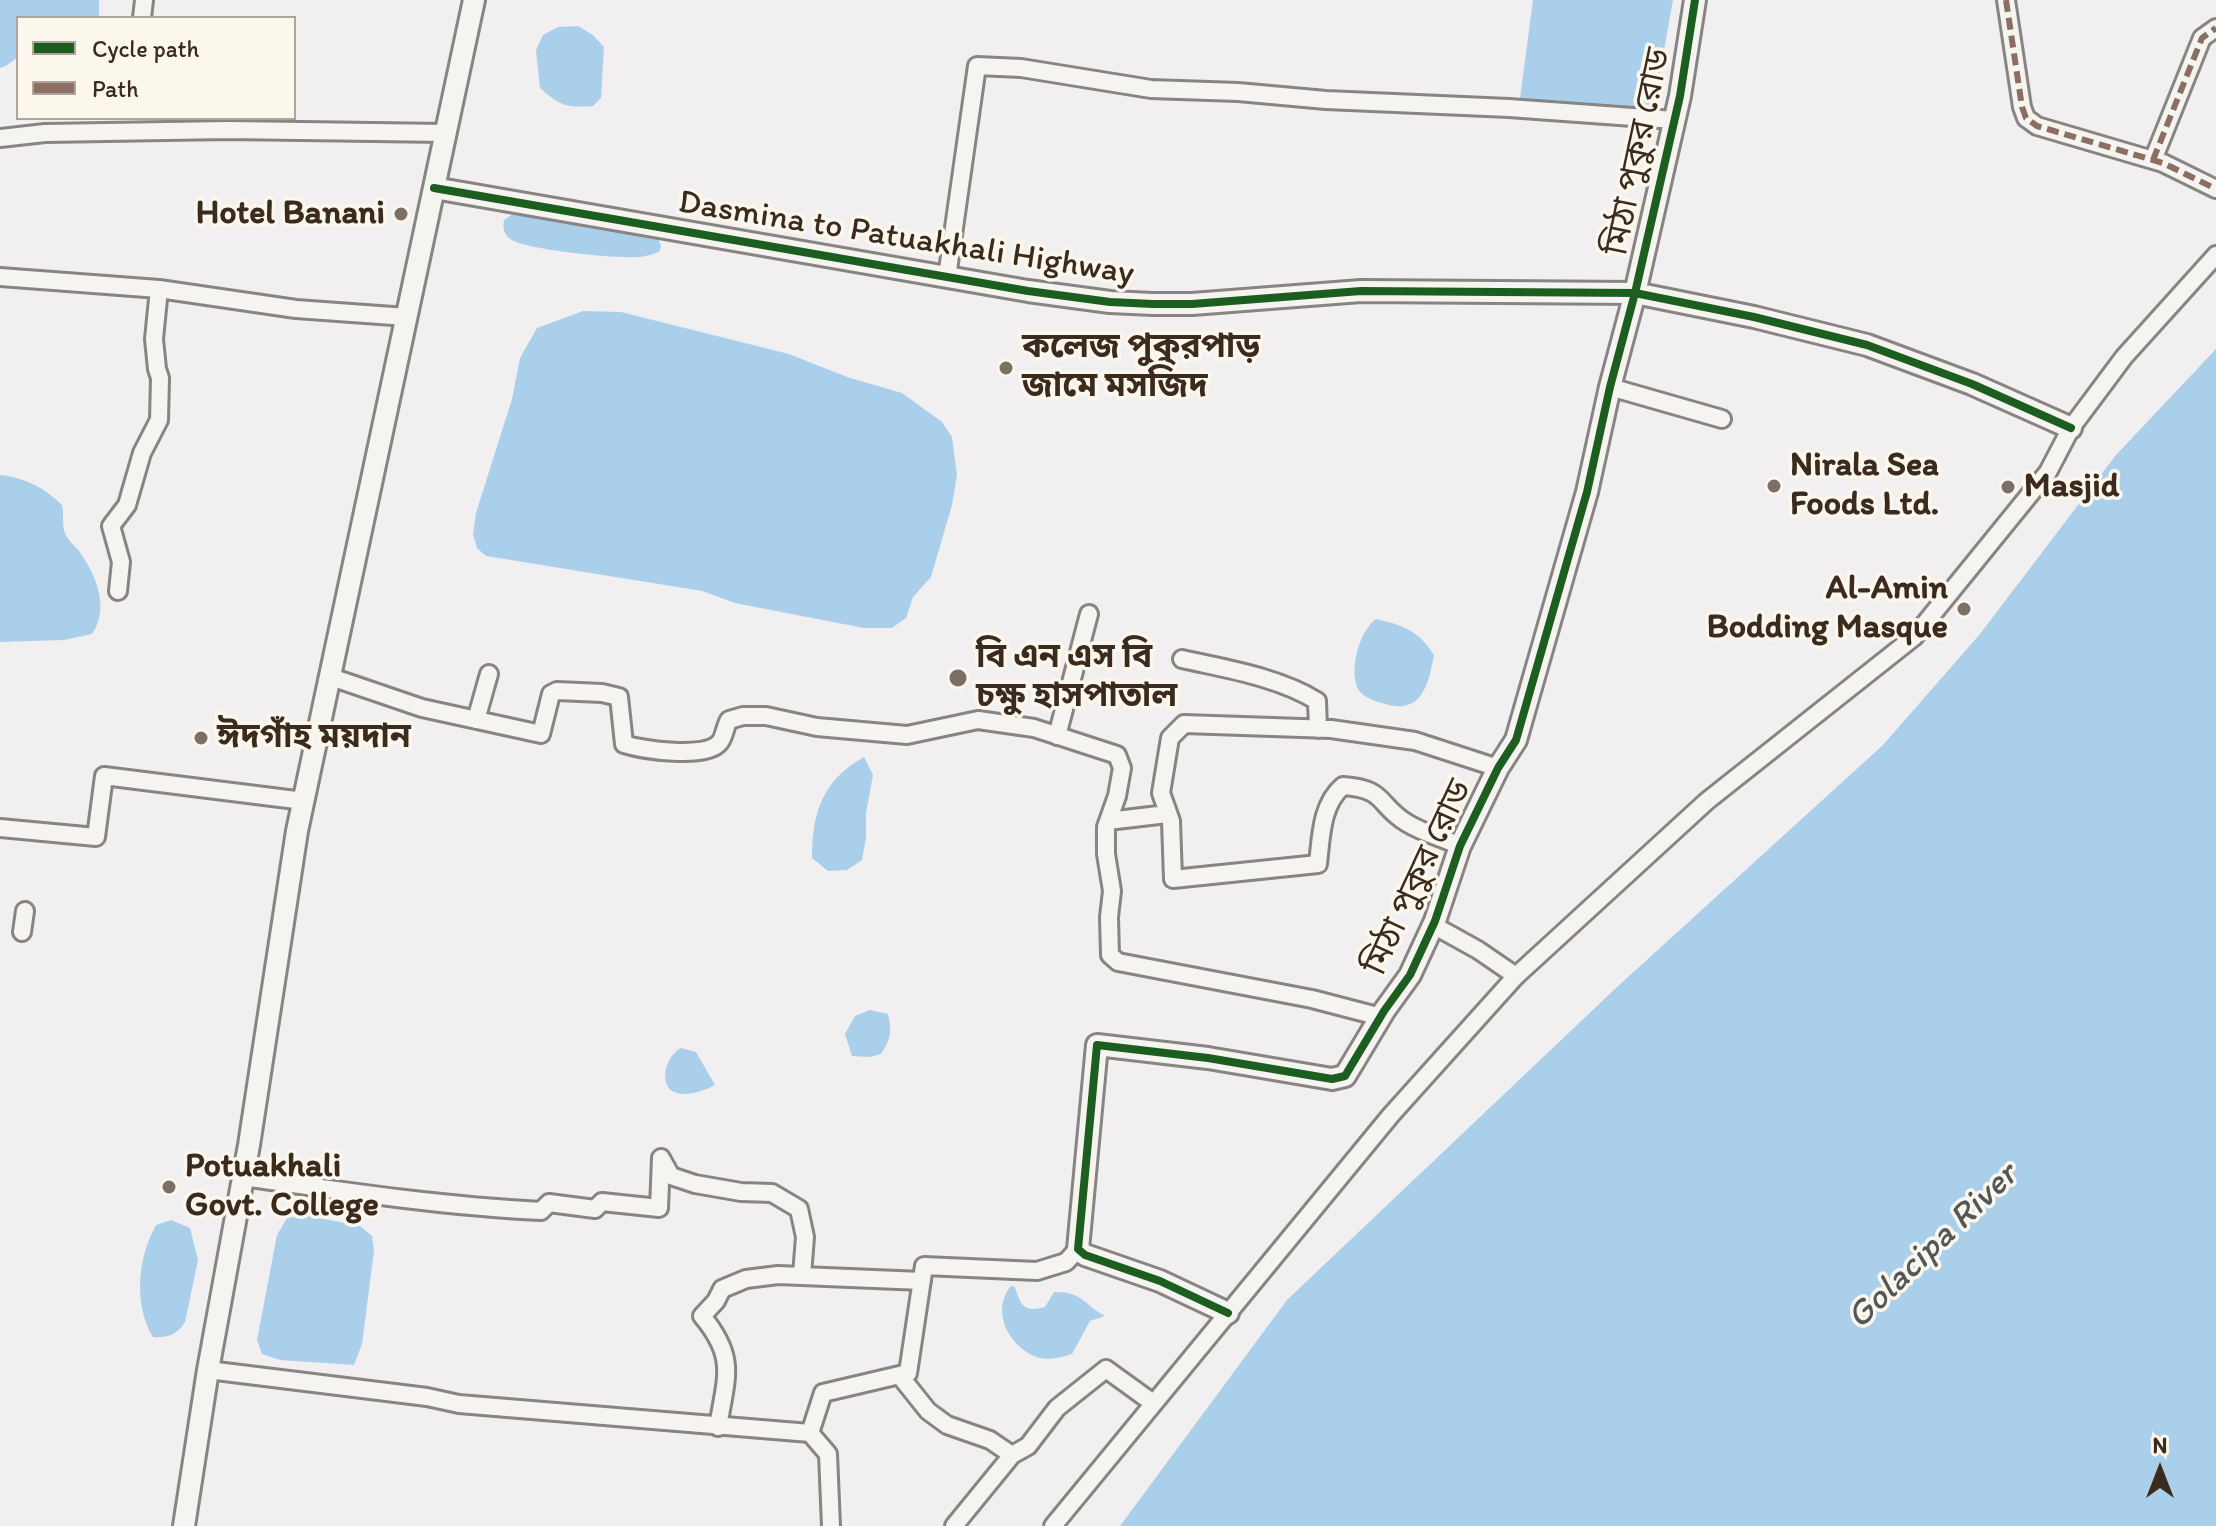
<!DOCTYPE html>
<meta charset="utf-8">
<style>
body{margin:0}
#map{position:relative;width:2216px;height:1526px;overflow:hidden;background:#f1eff0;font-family:Itim,sans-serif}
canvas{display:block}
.legend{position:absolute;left:16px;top:16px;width:280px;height:104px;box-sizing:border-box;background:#fbf7ec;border:2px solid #aea59a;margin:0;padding:10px 14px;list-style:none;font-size:24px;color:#3b2a1e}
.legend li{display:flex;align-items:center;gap:16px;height:40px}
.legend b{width:40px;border:2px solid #aea59a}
.north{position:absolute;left:2120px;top:1430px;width:80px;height:80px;-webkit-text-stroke:6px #fbf7ec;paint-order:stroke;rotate:0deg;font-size:22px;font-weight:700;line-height:32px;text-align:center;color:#3b2a1e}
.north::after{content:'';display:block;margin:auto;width:28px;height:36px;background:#3b2a1e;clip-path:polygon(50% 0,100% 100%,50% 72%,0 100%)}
</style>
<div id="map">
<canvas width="2216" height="1526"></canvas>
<ul class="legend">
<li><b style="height:10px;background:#1b5e20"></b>Cycle path</li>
<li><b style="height:10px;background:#8d6e63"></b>Path</li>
</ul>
<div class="north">N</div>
</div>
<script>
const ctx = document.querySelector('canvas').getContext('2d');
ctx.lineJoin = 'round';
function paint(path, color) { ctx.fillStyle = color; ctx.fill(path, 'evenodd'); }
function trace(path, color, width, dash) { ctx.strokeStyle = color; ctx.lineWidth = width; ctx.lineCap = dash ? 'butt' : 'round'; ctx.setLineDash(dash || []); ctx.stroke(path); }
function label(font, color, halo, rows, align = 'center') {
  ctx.font = font + ' Itim,"Noto Sans Bengali",sans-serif'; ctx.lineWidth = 7; ctx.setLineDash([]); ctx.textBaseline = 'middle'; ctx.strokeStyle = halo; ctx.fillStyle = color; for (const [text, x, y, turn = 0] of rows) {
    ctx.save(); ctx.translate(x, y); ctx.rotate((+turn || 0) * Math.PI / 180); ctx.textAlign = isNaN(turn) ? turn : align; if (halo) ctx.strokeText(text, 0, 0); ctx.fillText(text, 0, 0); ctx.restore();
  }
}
paint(new Path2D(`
 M0,0H99V18H18V57L6,66L0,68Z
 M1533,0H1673L1652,117L1519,106Z
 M578,26L593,35L604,47L601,98L593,106C567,108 560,106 540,88L536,50L543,35L558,27Z
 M516,212L658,237L661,247L659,252C653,254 647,256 640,257C620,259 521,250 509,238C503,233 503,227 504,220Z
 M583,311L621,312L789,354L847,377L902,393L942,422L952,437L957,475L952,505L931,577L913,597L906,618L892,628H864L812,618L735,603L702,591L486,556L477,548L473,534L476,513L512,399L520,358L537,328Z
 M2216,349V1526H1120L1287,1300L1616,988L1883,745L1980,634L2116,455Z
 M0,475C24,477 45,488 62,505C64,513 62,523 64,530C66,539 74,545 79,551C96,575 110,608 92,634L64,640L0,642Z
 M1376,619C1403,625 1419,631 1434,655C1428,687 1421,716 1382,703C1374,701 1366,698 1360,692C1347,674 1359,631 1376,619Z
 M864,757L873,775L866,813V838L862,860L847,870L828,871L812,858C812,812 823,780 864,757Z
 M870,1010L888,1014C892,1031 891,1039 881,1054L869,1057L852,1056L845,1034L855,1016Z
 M681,1048L696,1052L715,1085C704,1091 684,1098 672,1091C658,1081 668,1054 681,1048Z
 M304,1215L360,1226L372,1236L374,1251L362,1344L354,1365L280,1360L262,1354L257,1340L277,1235L287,1218Z
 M171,1220L190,1228L198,1260L185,1322C177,1335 167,1338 153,1337C133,1304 138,1257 156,1225Z
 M1011,1286L1015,1287C1020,1305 1024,1313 1045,1307L1054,1292C1082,1291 1083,1304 1105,1316L1090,1321L1072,1354C1063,1357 1050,1360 1040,1358C1011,1350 989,1312 1011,1286Z`), '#aacfeb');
const minor = new Path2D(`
 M2006,0L2022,107L2026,118L2037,126L2163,163L2216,189
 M142,18L144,0
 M0,138L45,133L228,130L446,133
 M2153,160L2202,38L2216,28
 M0,277L159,289L296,309L407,317
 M947,277L977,66L1021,68L1151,89L1238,92L1326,100L1509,108L1674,120
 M1610,387L1722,419
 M118,591L121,562L111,526L127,505L142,453L159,420L160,378L157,369L154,339L159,289
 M1182,659C1226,669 1278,677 1317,701L1318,729
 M331,677L422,708L541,734L551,694L557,691L602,693L619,697L624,744C642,750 706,759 719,743C724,739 725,726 729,720L743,716H766L817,727L907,735L978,720L1034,728L1117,755L1122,768L1117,796L1106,827V854L1112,891L1109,917L1110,955L1118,962L1312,999L1381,1017
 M476,720L489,674
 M1057,736L1089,614
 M1108,821L1167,814
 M0,828L96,837L104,776L304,801
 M1460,846C1443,838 1423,833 1407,823C1377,805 1387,789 1343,786C1321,804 1321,838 1318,864L1173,879L1171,821L1161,793L1170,738L1184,724L1331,729L1415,741L1498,768
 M1433,925L1478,950L1516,976
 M22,932L25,911
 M243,1177C342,1191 441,1206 541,1211L549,1203L595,1209L602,1202L659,1208L661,1158L671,1176L695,1184L741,1192L772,1193L799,1209L805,1237L802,1275
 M208,1370L427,1397L459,1404L810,1433L823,1393L908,1373L924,1266L1037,1271L1066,1262L1078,1249
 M900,1376L928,1411L947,1425L990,1440L1012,1455
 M718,1427C726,1377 737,1358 702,1316L716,1301L722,1289L746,1279L778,1275L922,1281
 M810,1433L828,1454L831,1526
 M954,1526L1012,1455L1028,1446L1057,1408L1106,1369L1153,1403
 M1053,1526L1391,1115L1516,976L1707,801L1914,637L2048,472L2071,428L2124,357L2216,255`);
const tertiary = new Path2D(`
 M434,188L1028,291L1110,302L1153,304H1192L1361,291L1635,293L1754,317L1867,345L1972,384L2071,428
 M1228,1313L1160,1281L1085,1255L1078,1249L1097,1045L1208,1058L1332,1079L1345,1076L1384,1011L1410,975L1435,921L1460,846L1498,768L1516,740L1587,492L1610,387L1635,293L1680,96L1695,0
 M184,1526L208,1370L249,1145L297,831L474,0`);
trace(minor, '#888481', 22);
trace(tertiary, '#888481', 26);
trace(minor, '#f5f4f1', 16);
trace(tertiary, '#f5f4f1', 20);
trace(new Path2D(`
 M2006,0L2022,107L2026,118L2037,126L2163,163L2216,189
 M2153,160L2202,38L2216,28`), '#8d6e63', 6, [12, 6]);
trace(new Path2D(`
 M434,188L1028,291L1110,302L1153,304H1192L1361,291L1635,293L1754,317L1867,345L1972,384L2071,428
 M1228,1313L1160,1281L1085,1255L1078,1249L1097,1045L1208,1058L1332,1079L1345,1076L1384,1011L1410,975L1435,921L1460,846L1498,768L1516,740L1587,492L1610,387L1635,293L1680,96L1695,0`), '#1b5e20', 8);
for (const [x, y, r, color] of [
 [401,214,8,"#7b6f68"],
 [1006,368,8,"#7b6f68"],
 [1774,486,8,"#7b6f68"],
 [2008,487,8,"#7b6f68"],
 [1964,609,8,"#7b6f68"],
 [958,678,10,"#7b6f68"],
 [201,738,8,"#7b6f68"],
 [169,1187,8,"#7b6f68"]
]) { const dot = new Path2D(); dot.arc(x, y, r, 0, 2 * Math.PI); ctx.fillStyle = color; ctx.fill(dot); trace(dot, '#fbf7ec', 3); }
label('34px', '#3b2a1e', '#fbf7ec', [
 ["মিঠা পুকুর রোড",1639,152,-78],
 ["Dasmina to Patuakhali Highway",906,239,9],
 ["মিঠা পুকুর রোড",1419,878,-65]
]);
label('bold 34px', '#3b2a1e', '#fbf7ec', [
 ["Hotel Banani",385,214,"right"],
 ["কলেজ পুকুরপাড়",1022,348],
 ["জামে মসজিদ",1022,387],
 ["Nirala Sea",1790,466],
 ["Foods Ltd.",1790,505],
 ["Masjid",2024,487],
 ["Al-Amin",1948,589,"right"],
 ["Bodding Masque",1948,628,"right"],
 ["বি এন এস বি",976,658],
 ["চক্ষু হাসপাতাল",976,697],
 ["ঈদগাঁহ ময়দান",217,738],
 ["Potuakhali",185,1167],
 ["Govt. College",185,1206]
], 'left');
label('italic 36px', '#53575b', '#fbf7ec', [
 ["Golacipa River",1933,1247,-44]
]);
</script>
